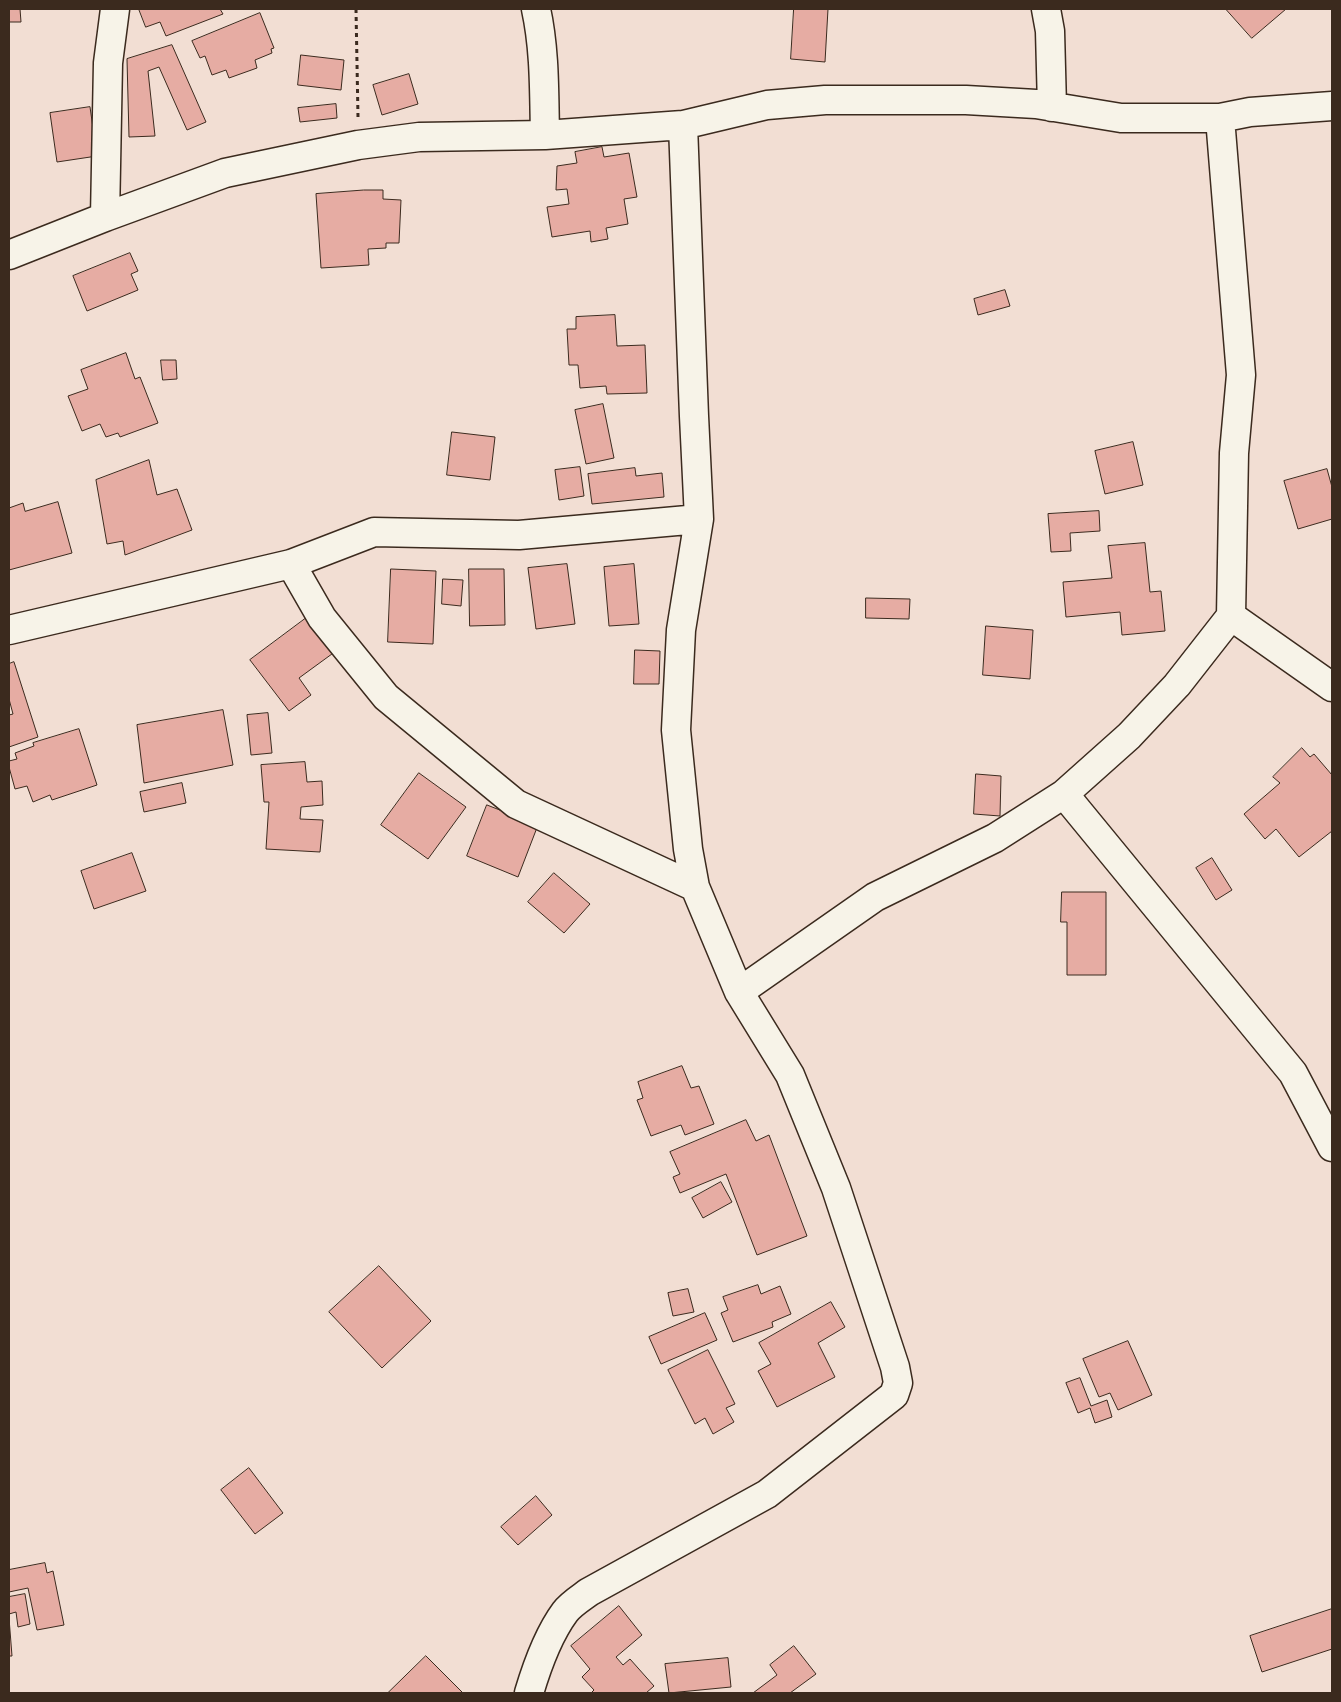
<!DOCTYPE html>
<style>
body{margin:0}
#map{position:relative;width:1341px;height:1702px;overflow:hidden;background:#f2ded3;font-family:"Architects Daughter",sans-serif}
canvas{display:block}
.frame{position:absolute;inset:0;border:10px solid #3b2a1e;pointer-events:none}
</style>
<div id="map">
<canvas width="1341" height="1702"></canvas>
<div class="frame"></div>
</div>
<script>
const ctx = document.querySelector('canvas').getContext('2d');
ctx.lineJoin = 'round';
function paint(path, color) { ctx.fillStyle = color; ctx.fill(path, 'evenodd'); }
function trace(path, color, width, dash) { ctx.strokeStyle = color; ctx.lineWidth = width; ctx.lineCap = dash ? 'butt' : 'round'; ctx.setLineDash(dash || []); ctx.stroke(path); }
const building = new Path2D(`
 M9,9H20L21,22H9Z
 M139,9H220L223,14L166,36L160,22L146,27Z
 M794,9H828L825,62L791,59Z
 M1226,9H1286L1252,38Z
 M260,13L274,48L271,49L272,53L255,60L257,68L229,78L226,70L212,75L205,56L200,58L192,41Z
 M172,45L206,122L187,130L159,67L148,71L155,136L129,137L127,59Z
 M301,55L344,60L341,90L298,85Z
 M409,74L418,104L382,115L373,85Z
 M336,104L337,118L300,122L298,108Z
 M90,107L97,156L57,162L50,113Z
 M602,147L604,157L629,153L637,197L624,199L628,224L606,228L608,239L591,242L590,231L552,237L547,207L569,204L567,189L556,190L557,166L577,163L575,152Z
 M364,190H383V199L401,200L399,243H386V248L368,249L369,265L321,268L316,194Z
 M130,253L138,271L131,274L138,290L87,311L73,276Z
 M1005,290L1010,306L978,315L974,299Z
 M615,315L617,346L645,345L647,393L607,394L606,386L580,388L578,365H569L567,329H576V317Z
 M126,353L135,379L140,377L158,423L120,437L118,433L106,437L100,424L82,431L68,396L88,389L81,370Z
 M161,360H176L177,379L163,380Z
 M603,404L614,458L586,464L575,410Z
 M452,432L495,437L490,480L447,475Z
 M1133,442L1143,485L1105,494L1095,451Z
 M149,460L157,495L177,489L192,530L125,555L123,541L107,544L96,480Z
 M580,467L584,496L559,500L555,470Z
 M635,468L636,476L662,473L664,497L592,504L588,474Z
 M1327,469L1332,487V519L1298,529L1284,481Z
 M58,502L72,553L9,570V508L23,503L25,511Z
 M1099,511L1100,531L1070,533L1071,551L1051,552L1048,514Z
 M1145,543L1150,592L1161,591L1165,631L1122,635L1120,612L1066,617L1063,582L1112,578L1108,546Z
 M567,564L575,624L536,629L528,568Z
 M634,564L639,624L609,626L604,567Z
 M391,569L436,571L433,644L388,642Z
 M469,569H504L505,625L470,626Z
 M443,579L463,580L461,606L442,604Z
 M866,598L910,599L909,619L866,618Z
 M309,616L336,651L299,678L311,695L289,711L250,660Z
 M986,626L1033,630L1030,679L983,675Z
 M635,650L660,651L659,684H634Z
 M14,662L38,737L9,747V715L13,714L9,699V664Z
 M223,710L233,765L144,783L137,725Z
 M268,713L272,753L251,755L247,715Z
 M79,729L97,785L52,800L50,795L33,802L27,786L15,789L9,767V761L17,759L15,753L34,746L33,743Z
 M1302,748L1310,757L1314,754L1332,775V831L1299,857L1276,829L1265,839L1244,814L1280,783L1273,777Z
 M305,762L307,782L322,781L323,805L301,807L300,819L323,820L320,852L266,849L269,802H264L261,765Z
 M419,773L466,807L428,859L381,825Z
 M976,774L1001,776L1000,816L974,814Z
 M182,783L186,803L144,812L140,792Z
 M487,805L538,825L518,877L467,856Z
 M132,853L146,891L94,909L81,871Z
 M1212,858L1232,890L1216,900L1196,868Z
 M554,873L590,904L564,933L528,902Z
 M1062,892H1106V975H1067V922H1061Z
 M682,1066L691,1088L699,1086L714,1124L685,1135L681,1125L651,1136L637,1100L643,1098L638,1082Z
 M746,1120L756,1141L769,1135L807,1236L757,1255L726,1174L680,1193L673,1177L680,1174L670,1152Z
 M721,1182L732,1202L703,1218L692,1198Z
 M379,1266L431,1321L382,1368L329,1312Z
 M758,1285L761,1294L780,1286L791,1314L772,1322L773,1327L733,1342L721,1313L728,1310L723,1297Z
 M688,1289L694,1312L673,1316L668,1293Z
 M831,1302L845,1327L818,1343L835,1377L777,1407L758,1371L771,1364L759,1343Z
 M705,1313L717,1340L661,1364L649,1337Z
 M1128,1341L1152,1395L1118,1410L1110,1393L1099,1397L1083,1359Z
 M708,1350L735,1404L726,1408L734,1422L713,1434L705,1418L695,1424L668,1370Z
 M1080,1378L1091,1406L1107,1400L1112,1417L1095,1423L1090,1408L1078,1413L1066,1383Z
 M249,1468L283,1513L255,1534L221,1490Z
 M536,1496L552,1515L518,1545L501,1527Z
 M45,1563L47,1573L53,1571L64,1625L37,1630L28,1588L9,1592V1570Z
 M25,1594L30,1624L18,1627L16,1612L9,1614V1597Z
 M619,1606L642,1635L616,1657L623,1665L630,1659L654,1686L646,1693H591L594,1690L582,1677L590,1669L571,1646Z
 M1332,1609V1649L1262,1672L1250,1636Z
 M9,1618L12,1656H9Z
 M794,1646L816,1674L790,1693H753L777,1675L770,1665Z
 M426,1656L463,1693H388Z
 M728,1658L731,1687L669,1693L665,1664Z`);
paint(building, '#e6aca3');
trace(building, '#3b2a1e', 1);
const street = new Path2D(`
 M536,9C545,50 544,93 545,135
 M1046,9L1050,31L1052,107
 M105,217L108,63L115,9
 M9,255L105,217L225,173L358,145L419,137L545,135L683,125L767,105L825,100H966L1036,104L1121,118H1220L1250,112L1332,106
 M291,564L322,618L386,697L516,804L695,887
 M1231,616L1332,687
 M9,630L291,564L374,532L519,535L699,519
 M1064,794L1293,1073L1332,1147
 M739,992L875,897L995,838L1064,794L1129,736L1177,685L1231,616L1234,453L1241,375L1220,118
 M529,1693C537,1666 548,1635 565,1612C571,1604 581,1598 589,1592L767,1494L894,1395L898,1383L895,1367L836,1188L790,1075L739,992L695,887L688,849L676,730L681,630L699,519L694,416L683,125`);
trace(street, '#3b2a1e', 31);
trace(new Path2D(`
 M356,9L358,117`), '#3b2a1e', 3, [4, 4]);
trace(street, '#f7f3e8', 28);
</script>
